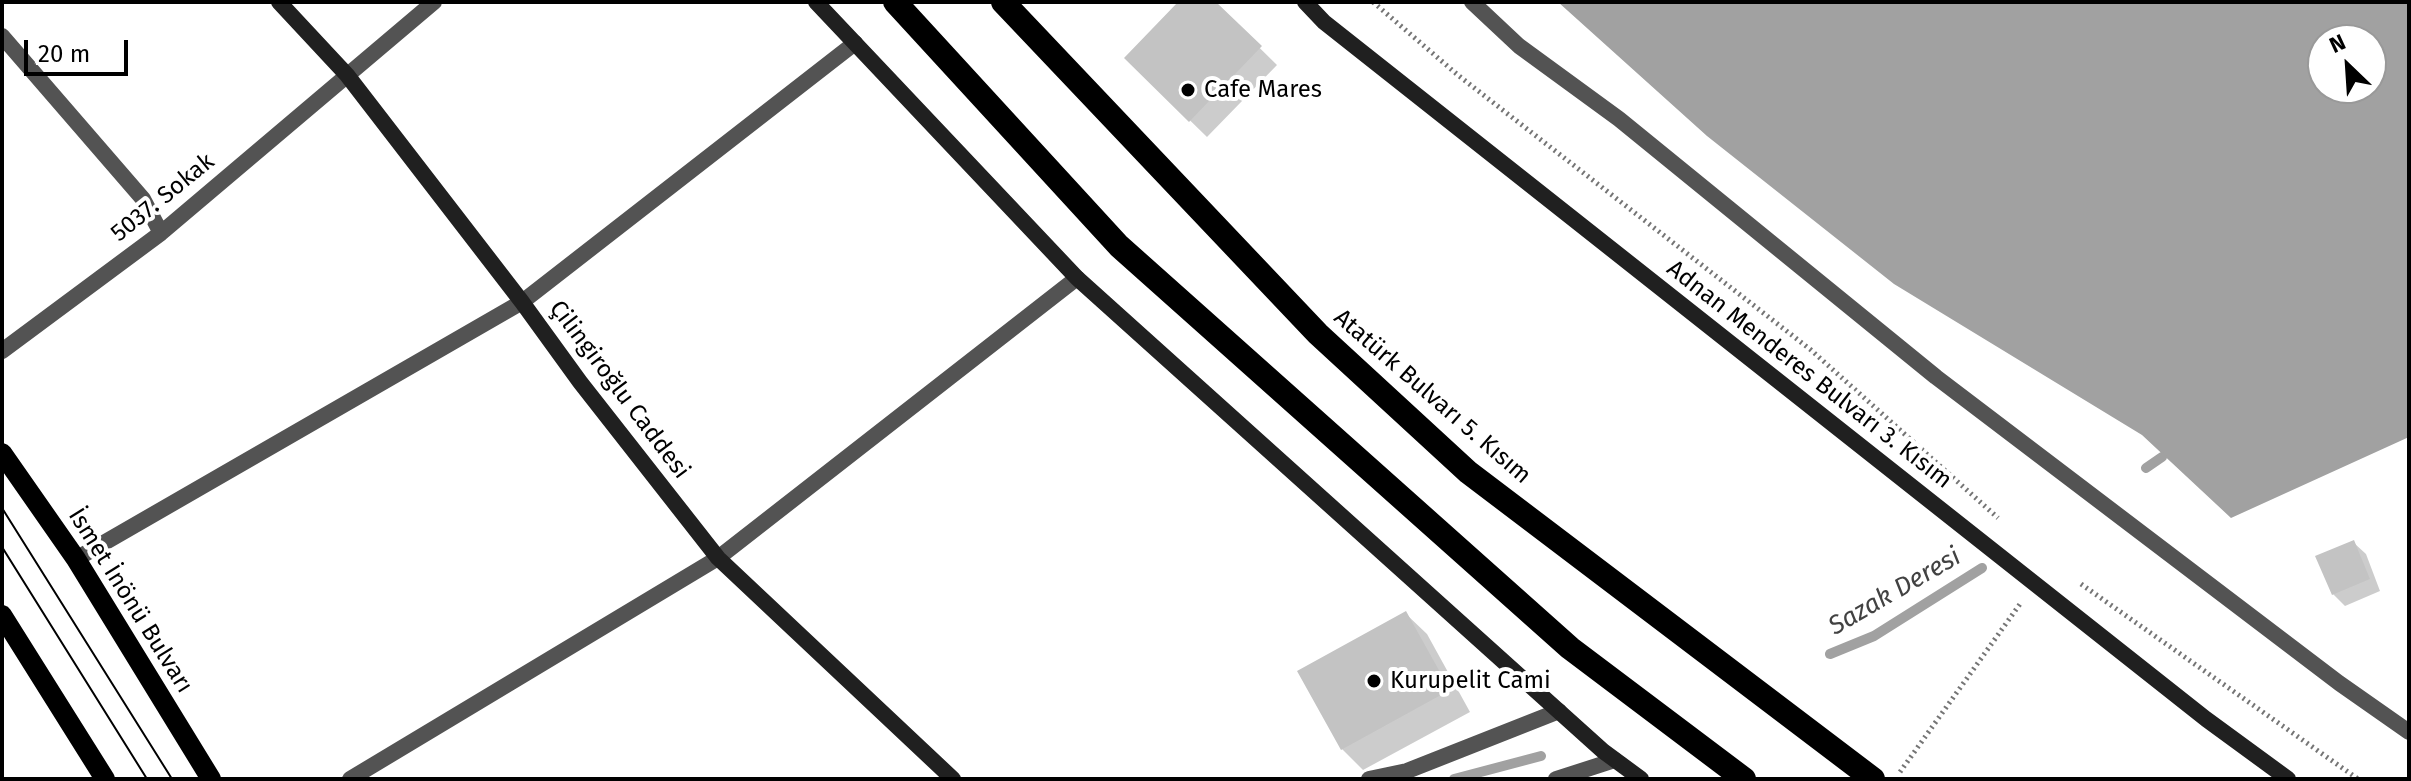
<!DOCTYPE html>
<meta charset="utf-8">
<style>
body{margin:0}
#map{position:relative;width:2411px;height:781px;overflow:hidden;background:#fff;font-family:"Fira Sans",sans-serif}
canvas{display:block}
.frame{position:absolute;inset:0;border:4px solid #000;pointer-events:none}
.north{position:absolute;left:2307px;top:24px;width:80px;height:80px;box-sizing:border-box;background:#fff;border:2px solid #999;border-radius:50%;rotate:335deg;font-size:22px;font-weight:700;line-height:32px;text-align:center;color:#000}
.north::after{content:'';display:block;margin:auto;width:28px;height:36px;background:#000;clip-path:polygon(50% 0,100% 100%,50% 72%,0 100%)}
.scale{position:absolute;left:24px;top:40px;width:104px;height:36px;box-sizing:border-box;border:4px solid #000;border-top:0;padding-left:10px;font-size:24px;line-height:28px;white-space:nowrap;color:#000;-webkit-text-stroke:6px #fff;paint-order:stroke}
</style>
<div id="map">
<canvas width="2411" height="781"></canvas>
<div class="frame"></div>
<div class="north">N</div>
<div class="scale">20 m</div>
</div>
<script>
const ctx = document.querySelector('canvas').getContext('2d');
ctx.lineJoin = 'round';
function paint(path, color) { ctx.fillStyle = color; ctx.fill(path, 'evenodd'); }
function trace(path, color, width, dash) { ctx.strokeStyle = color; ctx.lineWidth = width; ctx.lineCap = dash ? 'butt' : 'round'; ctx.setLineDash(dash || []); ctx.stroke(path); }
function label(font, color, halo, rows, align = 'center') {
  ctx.font = font + ' "Fira Sans",sans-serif'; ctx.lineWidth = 8; ctx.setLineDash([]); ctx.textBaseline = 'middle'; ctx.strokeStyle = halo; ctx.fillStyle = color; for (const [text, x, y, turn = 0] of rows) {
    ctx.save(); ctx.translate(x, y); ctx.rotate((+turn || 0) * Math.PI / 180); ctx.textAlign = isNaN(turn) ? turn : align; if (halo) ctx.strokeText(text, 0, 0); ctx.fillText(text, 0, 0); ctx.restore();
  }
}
paint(new Path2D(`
 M1558,2H2409V437L2231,518L2142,435L1894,284L1707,136ZM2323,40H2371V88H2323Z`), '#a1a1a1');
paint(new Path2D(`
 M1181,2H1213L1277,65L1207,137L1126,58Z
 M2354,543L2366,554L2380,591L2345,606L2333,594Z
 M1406,614L1427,634L1470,712L1363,770L1342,749Z`), '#0003');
trace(new Path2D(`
 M2146,468L2162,457
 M1830,654L1874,636L1982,568
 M1454,779L1541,756`), '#a1a1a1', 10);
paint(new Path2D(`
 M1178,2H1216L1262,46L1189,122L1124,58Z
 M2354,540L2370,579L2332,595L2315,556Z
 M1406,611L1450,690L1341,750L1297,671Z`), '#c3c3c3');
trace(new Path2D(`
 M1373,2L1459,76L1811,350L1998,518
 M2081,584L2358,779
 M1900,772L2020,604`), '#757575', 5, [2, 4]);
trace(new Path2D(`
 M1472,2L1519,46L1619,119L1936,377L2339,683L2409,732
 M2,36L143,199L161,233
 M2,351L161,233L434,2
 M76,559L522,302L855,43
 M350,779L718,558L1077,278
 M1369,779L1407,771L1559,711
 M1556,779L1615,760`), '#535353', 16);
trace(new Path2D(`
 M279,2L347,75L522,302L580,382L718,558L953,779
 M816,2L1077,278L1603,751L1641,779
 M1305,2L1324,22L2206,719L2288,779`), '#202020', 16);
trace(new Path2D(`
 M2,453L76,559L211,779
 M2,615L105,779`), '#000', 20);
trace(new Path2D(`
 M895,2L1119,246L1570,648L1744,779
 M1003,2L1318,334L1468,472L1873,779`), '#000', 24);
trace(new Path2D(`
 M2,508L172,779
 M2,547L147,779`), '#000', 2);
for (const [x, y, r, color] of [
 [1188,90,8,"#000"],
 [1374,681,8,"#000"]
]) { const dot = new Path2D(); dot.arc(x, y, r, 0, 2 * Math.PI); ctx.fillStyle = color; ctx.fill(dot); trace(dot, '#fff', 3); }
label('24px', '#000', '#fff', [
 ["Cafe Mares",1204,90],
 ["Kurupelit Cami",1390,681]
], 'left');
label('24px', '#000', '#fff', [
 ["5037. Sokak",163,198,-39],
 ["Adnan Menderes Bulvarı 3. Kısım",1809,375,38],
 ["Çilingiroğlu Caddesi",619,390,53],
 ["Atatürk Bulvarı 5. Kısım",1432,397,41],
 ["İsmet İnönü Bulvarı",130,601,58]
]);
label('italic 26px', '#424242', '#fff', [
 ["Sazak Deresi",1895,592,-30]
]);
</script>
